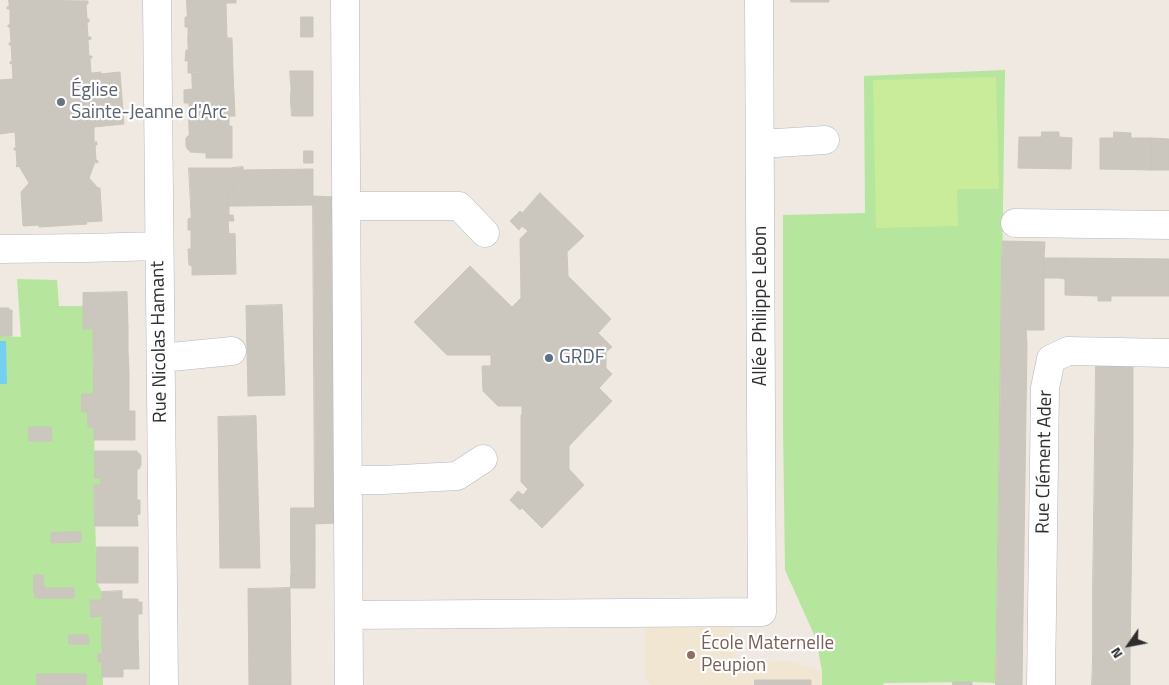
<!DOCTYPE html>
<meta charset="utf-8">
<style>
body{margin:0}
#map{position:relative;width:1169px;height:685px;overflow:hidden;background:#efe9e1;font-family:"Titillium Web",sans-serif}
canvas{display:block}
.north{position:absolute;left:1104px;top:620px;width:50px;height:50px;-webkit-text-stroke:4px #fff;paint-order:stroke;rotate:237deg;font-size:14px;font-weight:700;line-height:20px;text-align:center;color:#2e2e2e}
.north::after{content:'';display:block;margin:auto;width:18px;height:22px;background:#2e2e2e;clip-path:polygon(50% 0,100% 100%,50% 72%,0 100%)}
</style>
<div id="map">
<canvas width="1169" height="685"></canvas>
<div class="north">N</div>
</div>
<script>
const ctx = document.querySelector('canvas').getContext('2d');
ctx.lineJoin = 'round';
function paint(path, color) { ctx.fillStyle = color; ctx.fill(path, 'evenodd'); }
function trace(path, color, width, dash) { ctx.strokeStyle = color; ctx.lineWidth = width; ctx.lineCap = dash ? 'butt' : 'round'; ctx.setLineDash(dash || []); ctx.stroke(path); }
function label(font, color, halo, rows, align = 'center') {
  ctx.font = font + ' "Titillium Web",sans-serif'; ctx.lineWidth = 4.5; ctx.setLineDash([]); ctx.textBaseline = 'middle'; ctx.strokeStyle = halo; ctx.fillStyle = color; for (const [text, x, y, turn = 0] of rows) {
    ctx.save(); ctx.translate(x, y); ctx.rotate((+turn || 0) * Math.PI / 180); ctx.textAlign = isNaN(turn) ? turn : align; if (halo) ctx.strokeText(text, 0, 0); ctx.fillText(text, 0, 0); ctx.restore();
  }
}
paint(new Path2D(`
 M645,627H734V649L738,663L790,661L822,671V685H651L646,681Z`), '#f0e6d1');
paint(new Path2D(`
 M1005,70L996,683L972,682L884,683L883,685H822V671L816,639L785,570L783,427V215L865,213L864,76Z
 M17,279L57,280L59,306H83V328L93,329L94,394L82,395V412H88V427H94L95,477L101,478L100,485L94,486L97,583L102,592V600L90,601L91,616H102V654H98V662H102L103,685H0V336L21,337Z`), '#b6e59e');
paint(new Path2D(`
 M996,77L999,189H957L958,226L876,228L873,80Z`), '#c9ec9a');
paint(new Path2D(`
 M0,341H6L7,384H0Z`), '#75cff0');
const building = new Path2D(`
 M9,0L88,1V4H86L87,19H89V22H87L88,37H91V39L88,40L89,56H92V58H90L91,73L101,72L100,74L120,72L124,124L94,127V142H97V145H95L96,160L98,161V163L95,162L89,178L98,188H100L102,221L86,222L87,224L39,227V225L23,226L21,192L29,183L19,166L17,167L16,166L17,164L16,150H14V148H16L15,132L0,134V80L13,79L12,63L10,64V62L12,61L11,45H9V43H11L10,27H8V25H10V9H7V7L9,6Z
 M187,0H236V3H187Z
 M791,0H829V2H791Z
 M187,3H226L227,38H188V27H185V17H187Z
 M301,17H313V37H301Z
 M188,38H232L233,72L188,73V61H185L186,50H188Z
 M290,71H313V83L291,84Z
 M192,72H233L235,116L189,117V103H184V90L192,89Z
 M313,83V93H291V84Z
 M291,93H313V104H291Z
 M291,104H313V116H292Z
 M189,117H229V126H232V158H206V153L190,152V150H188L186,146V138L189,135Z
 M1042,132H1059V137L1072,138L1071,169L1018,168L1019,137H1041Z
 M1114,132L1131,133V138H1152V170L1100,169V138H1113Z
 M1152,138L1169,139V170H1152Z
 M304,151H313V163H304Z
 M243,167V170L313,169V205L237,206L236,194H233L232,168Z
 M189,168H232L233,194H228V206H191Z
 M540,193L584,236L567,252L568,276L611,319L598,333L612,347L606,352V368L612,374L599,388L612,401L569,446V469L584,485L542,528L522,508L520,510L510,500L518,491L523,495L528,489L521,482V415L522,414V406H498L483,391L482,366H491V355H447L414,322L470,266L512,307L521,298L520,239L528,231L522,226L519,230L510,221L520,211L522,213Z
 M228,194H236L237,206H228Z
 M313,196L335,197L337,523L315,524Z
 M191,206H229V215H233L234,221H228L229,234L191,235V230H188V219L191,218Z
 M235,234L236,274L192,275V266L189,265L188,249H191V235Z
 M1003,241L1045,242L1044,258H1002Z
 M1002,258H1044V330H1001Z
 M1044,258H1065V271H1060L1059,278H1044Z
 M1065,258L1169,259V296H1111V301H1098V296L1065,295V279L1059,278L1060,271H1065Z
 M127,292L128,328L83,329V293Z
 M282,305L285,395L248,396L246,306Z
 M0,308H9V310H12V336H0Z
 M128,328V350H93V329Z
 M1001,330H1026L1027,343H1001Z
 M1001,343H1027L1022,685H996Z
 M93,350H128L129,372H94Z
 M1096,366L1133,367V440H1095Z
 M94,372H129V393H94Z
 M94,393H129V411H135V440H94V427H88L87,394H94Z
 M82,394H87L88,412H82Z
 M256,416L260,568H220L218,417Z
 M29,427H51L52,441H29Z
 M1095,440H1133L1132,519H1094Z
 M95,451H137V453H139L141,456V465L139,469H137V485H100L101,478H95Z
 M94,485H137V500H140V514L137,515L138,526H95Z
 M291,508H315V525L291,524Z
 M1094,519H1132L1131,589H1093Z
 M291,524L315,525V538H291Z
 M81,532V542L51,543V533Z
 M291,538H315V550H291Z
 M97,547H138V583H97Z
 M291,550H315V562L291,563Z
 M315,562V575H291V563Z
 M34,575H43L44,588L34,589Z
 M291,575H315V588H291Z
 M44,588H74V598H35L34,589Z
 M290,588L291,685H249L248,589Z
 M1093,589H1131L1130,659H1093Z
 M122,591V599H138V602H142V614H138V635H102V615H98V607H102V592Z
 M90,600H102V607H98V615H102V616L91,617Z
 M69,635H88L89,644H69Z
 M102,635H138L139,669H123V677H102V662H98V654H102Z
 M1093,659H1130V685H1092Z
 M37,674H86V685H37Z
 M755,680H811V685H755Z
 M953,682H972V685H953Z`);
paint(building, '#cbc7bf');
trace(building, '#cbc5ba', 1);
const minor = new Path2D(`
 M157,0L164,685
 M345,0L349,685
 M760,144L825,140
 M346,206H459L485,233
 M1015,223L1169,225
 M0,249L87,248L159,246
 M161,358L232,351
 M348,480H383L457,476L483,459
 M349,615L762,612L759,0
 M1041,685L1045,388L1051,359L1068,351L1169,353`);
trace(minor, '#b4b7c1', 29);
trace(minor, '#fff', 28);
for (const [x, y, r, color] of [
 [61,102,5,"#6b7280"],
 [549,358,5,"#5c6f8a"],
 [691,655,5,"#8d6e63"]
]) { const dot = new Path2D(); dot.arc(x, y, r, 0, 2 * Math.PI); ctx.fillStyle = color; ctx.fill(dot); trace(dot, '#fff', 2); }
label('19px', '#5b616d', '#fff', [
 ["Église",71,91],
 ["Sainte-Jeanne d'Arc",71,113]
], 'left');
label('19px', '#2e2e2e', '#fff', [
 ["Allée Philippe Lebon",761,306,-90],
 ["Rue Nicolas Hamant",160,342,-91],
 ["Rue Clément Ader",1045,462,-89]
]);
label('19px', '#4e5e75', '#fff', [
 ["GRDF",559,358]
], 'left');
label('19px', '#785e54', '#fff', [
 ["École Maternelle",701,644],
 ["Peupion",701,666]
], 'left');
</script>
